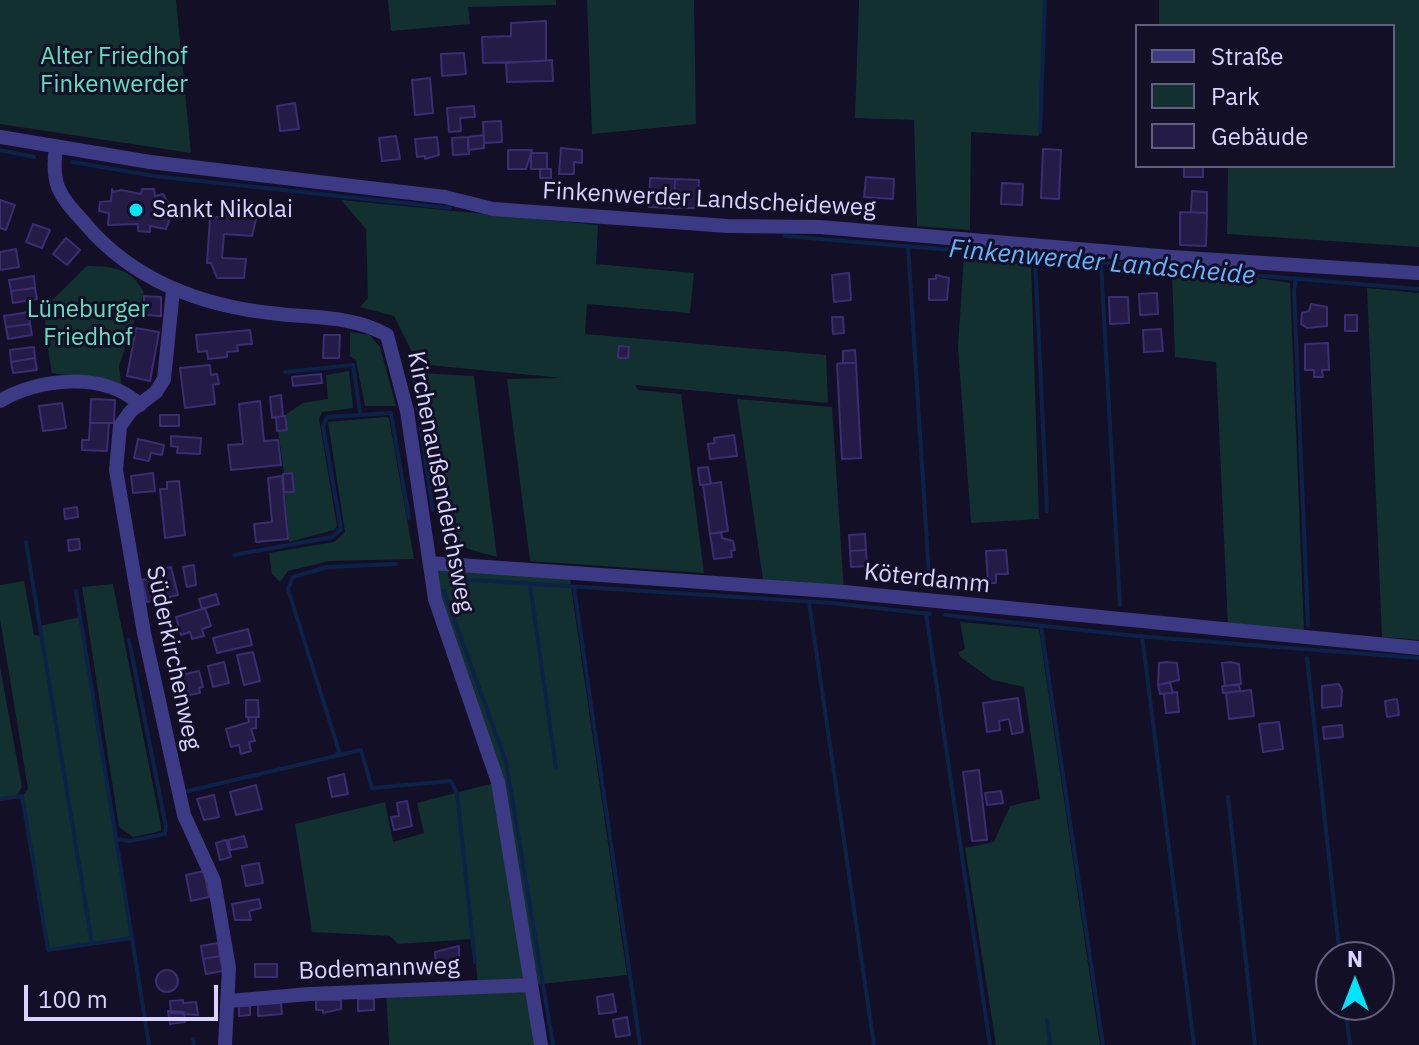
<!DOCTYPE html>
<meta charset="utf-8">
<style>
body{margin:0}
#map{position:relative;width:1419px;height:1045px;overflow:hidden;background:#130f26;font-family:"IBM Plex Sans",sans-serif}
canvas{display:block}
.legend{position:absolute;left:1135px;top:24px;width:260px;height:144px;box-sizing:border-box;background:#130f26;border:2px solid #625e7d;margin:0;padding:10px 14px;list-style:none;font-size:24px;color:#d9d4ff}
.legend li{display:flex;align-items:center;gap:16px;height:40px}
.legend b{width:40px;border:2px solid #625e7d}
.north{position:absolute;left:1315px;top:941px;width:80px;height:80px;box-sizing:border-box;background:#130f26;border:2px solid #625e7d;border-radius:50%;rotate:0deg;font-size:22px;font-weight:700;line-height:32px;text-align:center;color:#d9d4ff}
.north::after{content:'';display:block;margin:auto;width:28px;height:36px;background:#00e5ff;clip-path:polygon(50% 0,100% 100%,50% 72%,0 100%)}
.scale{position:absolute;left:24px;top:985px;width:194px;height:36px;box-sizing:border-box;border:4px solid #d9d4ff;border-top:0;padding-left:10px;font-size:24px;line-height:28px;white-space:nowrap;color:#d9d4ff;-webkit-text-stroke:6px #130f26;paint-order:stroke}
</style>
<div id="map">
<canvas width="1419" height="1045"></canvas>
<ul class="legend">
<li><b style="height:10px;background:#3d3a85"></b>Straße</li>
<li><b style="height:22px;background:#12302f"></b>Park</li>
<li><b style="height:22px;background:#241b47"></b>Gebäude</li>
</ul>
<div class="north">N</div>
<div class="scale">100 m</div>
</div>
<script>
const ctx = document.querySelector('canvas').getContext('2d');
ctx.lineJoin = 'round';
function paint(path, color) { ctx.fillStyle = color; ctx.fill(path, 'evenodd'); }
function trace(path, color, width, dash) { ctx.strokeStyle = color; ctx.lineWidth = width; ctx.lineCap = dash ? 'butt' : 'round'; ctx.setLineDash(dash || []); ctx.stroke(path); }
function label(font, color, halo, rows, align = 'center') {
  ctx.font = font + ' "IBM Plex Sans",sans-serif'; ctx.lineWidth = 6; ctx.setLineDash([]); ctx.textBaseline = 'middle'; ctx.strokeStyle = halo; ctx.fillStyle = color; for (const [text, x, y, turn = 0] of rows) {
    ctx.save(); ctx.translate(x, y); ctx.rotate((+turn || 0) * Math.PI / 180); ctx.textAlign = isNaN(turn) ? turn : align; if (halo) ctx.strokeText(text, 0, 0); ctx.fillText(text, 0, 0); ctx.restore();
  }
}
paint(new Path2D(`
 M0,0H176L191,153L0,124Z
 M388,0H556V5L468,7L470,24L391,31Z
 M587,0H694L696,124L592,134Z
 M859,0H1045L1039,136L971,132L970,230L917,226L914,120L855,118Z
 M1159,0H1419V247L1227,234L1228,166H1393V26H1159Z
 M341,200L598,225L596,264L694,273L690,313L587,304L585,334L826,355L828,403L635,385L638,390L681,394L704,573L530,561L507,379L562,378L418,364L394,316L360,307L368,298L366,229Z
 M964,255L1031,261L1039,519L971,523L958,347Z
 M87,266C113,266 132,268 144,293L119,366L121,384L52,373L45,332L46,306Z
 M1172,273L1238,275L1290,283L1304,631L1228,627L1216,362L1175,357Z
 M1367,288L1419,293V640L1382,637Z
 M350,332L370,335L380,347L396,406H365L356,360L350,356Z
 M349,371L353,408L322,412L319,419L337,526L334,530L289,542L285,493L295,492L292,473H284L278,431L287,430L285,415L303,403L328,399L326,375Z
 M421,373L474,376L497,557C480,552 458,549 447,533C430,509 426,407 421,373Z
 M737,399L832,407L844,592L764,587Z
 M385,417L389,418L414,559L329,561L288,571L280,582L272,574L269,553L334,542L345,532L328,422Z
 M430,563L569,572L627,975L532,985L541,1045H389L386,991L478,987L474,939L398,944L390,936L312,932L295,824L385,802L393,842L424,833L417,803L498,782Z
 M24,581L34,635L42,636L40,626L80,617L132,938L48,950L22,796L28,789L0,619V585Z
 M113,584L161,826V831L133,837L119,827L82,587Z
 M960,622L1039,629L1100,1045H996L965,848L994,842L1010,806L1040,799L1024,687L993,680L960,657L959,652L965,649Z
 M0,667L22,787L16,797L0,799Z`), '#12302f');
trace(new Path2D(`
 M1040,132L1045,0
 M0,150L34,157
 M73,162L154,176L450,208
 M785,236L1419,289
 M908,246L929,575
 M1035,258L1047,511
 M1101,264L1120,605
 M1296,278L1294,291L1308,626
 M411,361L433,510
 M285,372L353,365L360,413
 M26,542L92,944
 M234,555L332,537L341,529L323,426L327,417L391,413L409,518
 M457,579L832,603L930,614
 M530,584L556,768
 M574,587L640,1045
 M76,591L132,938
 M444,591L506,762L553,1045
 M809,602L874,1045
 M926,613L990,1045
 M945,615L1136,636L1419,658
 M1041,626L1103,1045
 M1142,636L1194,1045
 M1307,658L1340,957
 M336,756L339,751L288,589L293,577L327,567L396,564
 M188,791L361,750L372,788L451,781L457,793L475,962
 M1228,797L1255,1045
 M0,799L22,796L48,950L132,938L149,1045
 M117,839L129,841L165,834L166,827L129,640
 M1345,1005L1350,1045
 M1047,1020L1050,1045
 M193,1039L194,1045`), '#0c2248', 4);
const building = new Path2D(`
 M546,21V61L483,63L482,37L511,36V23Z
 M464,53L466,74L442,76L441,54Z
 M552,60L553,81L507,82L506,63Z
 M430,78L433,113L415,115L412,80Z
 M295,103L299,129L280,131L277,106Z
 M474,106L475,117L460,118L461,131L449,132L447,108Z
 M501,121L502,142L484,143L483,122Z
 M484,135V148L468,150V137Z
 M396,136L400,159L382,161L379,138Z
 M437,137L439,155L425,159V156L417,157L415,139Z
 M468,137L469,154L453,155L452,138Z
 M561,148L582,150V163L574,162V174H559Z
 M1043,149L1061,150L1059,199L1041,198Z
 M508,150H532L526,169H508Z
 M531,153H547V169H531Z
 M1184,166H1203V177H1184Z
 M540,169H551V178H540Z
 M866,177L894,179L893,199L864,197Z
 M650,178L675,179L674,208L649,207Z
 M675,179L699,180L698,208H674Z
 M1002,183L1023,184L1022,205L1001,204Z
 M112,189L113,192L121,190L141,194L142,189H154L155,196L163,194L166,199L162,198V204L168,202L173,210L166,229L150,226V232L138,231V224L108,225L109,213L99,211L100,202L111,201Z
 M1192,191L1207,192V213L1191,212Z
 M0,200L15,205L6,230L0,228Z
 M230,206L258,211L252,236L224,234L222,258L246,259L244,278H217L211,263H207L210,218L226,216Z
 M1180,212L1207,213L1206,246L1180,245Z
 M33,224L50,230L42,248L26,242Z
 M66,238L80,250L67,265L53,254Z
 M16,249L19,267L0,270V252Z
 M849,273L851,300L834,302L832,275Z
 M936,275L949,278L947,300H929V279H936Z
 M34,276L35,288L11,291L9,280Z
 M35,288L37,299L13,303L11,291Z
 M1157,293L1158,314L1140,315L1139,294Z
 M144,296L161,297V316L144,315Z
 M1109,297H1128L1129,323L1110,324Z
 M1311,304L1327,307V326L1307,328L1301,324L1302,313L1309,311Z
 M29,312L30,324L6,327L4,316Z
 M1345,315H1357V331H1345Z
 M832,317H843L844,333L833,334Z
 M30,324L32,335L8,339L6,327Z
 M136,328L159,332L150,381L127,376Z
 M1161,329L1163,351L1144,352L1143,330Z
 M250,330L252,344L237,345L238,351L227,352V357L208,359L207,351L198,352L196,335Z
 M324,335H340L339,358H323Z
 M1328,343L1329,370H1322L1323,377H1314V370H1305V344Z
 M619,346L629,347L628,358H618Z
 M34,347L35,358L11,362L10,350Z
 M855,350L856,363H843V351Z
 M35,358L37,370L13,373L11,362Z
 M843,363H856L861,458L842,459L837,364Z
 M210,365L211,375L217,374L219,384L213,385L215,404L185,408L180,368Z
 M321,374L322,383L293,386L292,377Z
 M281,395L283,416L272,418L270,397Z
 M91,399L115,400L114,423H90Z
 M260,401L264,441L278,440L281,465L231,470L228,445L243,444L239,404Z
 M62,403L66,428L43,431L39,406Z
 M160,415H179V426H160Z
 M285,416L287,430L277,431L276,417Z
 M90,423H109L107,451L82,450V440H89Z
 M734,435L737,456L710,459L708,444L715,443L714,438Z
 M171,436L201,438L200,454L177,453L178,447L171,446Z
 M138,439L164,445L162,455L151,453L149,461L134,458Z
 M708,467L711,484L700,485L698,468Z
 M153,473L155,491L133,493L131,476Z
 M292,473L294,492H284L283,474Z
 M282,476L288,539L256,542L254,524L272,522L268,478Z
 M179,481L185,535L165,538L160,489H167V482Z
 M721,482L728,531L710,534L703,485Z
 M77,507L78,517L65,519L64,509Z
 M721,532L722,538L733,541L735,550L731,551L732,557L714,559L710,534Z
 M865,534L866,550L850,551L849,535Z
 M79,539L80,549L69,551L68,540Z
 M866,550L867,566L851,567L850,551Z
 M1006,550L1008,574H996V583H988L986,551Z
 M194,565L196,585L187,587L183,567Z
 M171,567L178,595L147,602L142,580L162,576L161,569Z
 M216,594L219,604L202,609L199,599Z
 M205,608L211,626L202,629L204,636L192,639L190,632L181,635L176,617Z
 M248,629L252,645L217,653L213,638Z
 M253,652L260,681L244,685L237,655Z
 M224,662L229,683L213,687L208,666Z
 M1167,662L1177,663L1179,680L1158,685L1159,663Z
 M1231,662L1239,664L1241,684L1225,686L1222,663Z
 M199,671L203,687L199,688L200,693L189,695L188,691L183,692L181,675Z
 M1170,683L1173,693L1160,694L1158,685Z
 M1339,684L1342,690L1341,706L1322,708V686Z
 M1239,685L1240,691L1223,693L1222,686Z
 M1251,690L1254,716L1229,719L1226,693Z
 M1177,692L1179,712L1166,713L1164,694Z
 M1018,698L1023,732L1012,734L1009,719L999,721L1000,730L987,732L983,703Z
 M1397,699L1399,715L1387,717L1385,701Z
 M246,700H258L259,717H246Z
 M248,717H256V728L251,729L255,741L249,742L251,751L241,754L239,745L231,747L226,729L249,722Z
 M1279,722L1283,749L1263,752L1259,724Z
 M1342,725L1343,737L1324,739L1323,727Z
 M979,770L987,840L972,841L963,772Z
 M344,774L348,794L332,797L328,778Z
 M256,785L262,809L236,815L230,792Z
 M1001,791L1003,803L987,805L985,793Z
 M214,795L219,817L204,820L197,799Z
 M407,801L412,826L394,830L391,817L399,816L397,803Z
 M244,836L247,847L231,850L228,840Z
 M226,840L231,857L220,860L216,843Z
 M259,863L263,883L246,886L242,866Z
 M204,871L209,897L191,901L186,875Z
 M259,899L261,908L249,911L251,920H235L232,904Z
 M218,943L220,956L203,959L201,946Z
 M459,946V956L458,963H453V970L436,971L435,952Z
 M220,956L223,971L206,974L203,959Z
 M429,961L430,973H419V962Z
 M255,964H277V977H255Z
 M156 981a11 11 0 1 1 22 0a11 11 0 1 1-22 0Z
 M613,994L616,1012L599,1014L597,997Z
 M358,999H374V1010L358,1011Z
 M183,1000V1003L196,1002L198,1015L171,1013L170,1001Z
 M316,1000H341V1009L323,1013V1010H316Z
 M281,1003L282,1014L258,1016V1004Z
 M239,1006H250V1015L239,1016Z
 M168,1011L184,1012L185,1022L170,1024Z
 M627,1017L630,1035L616,1037L613,1020Z`);
paint(building, '#241b47');
trace(building, '#3b2d73', 2);
trace(new Path2D(`
 M0,137L150,162L445,197L493,209L728,226L820,227L1171,257L1419,273
 M56,147C50,189 62,197 88,227C137,283 206,307 279,314C316,318 354,316 387,335L407,411L435,599L498,782L541,1045
 M173,290L164,379L156,392L131,411L120,426L116,470L144,633L184,815L214,881L229,968L225,1045
 M0,401C37,378 106,371 140,405
 M430,563L844,592L1419,648
 M229,1001L310,994L531,985`), '#3d3a85', 14);
for (const [x, y, r, color] of [
 [136,210,8,"#00e5ff"]
]) { const dot = new Path2D(); dot.arc(x, y, r, 0, 2 * Math.PI); ctx.fillStyle = color; ctx.fill(dot); trace(dot, '#130f26', 3); }
label('24px', '#5fe0c0', '#130f26', [
 ["Alter Friedhof",114,57],
 ["Finkenwerder",114,85],
 ["Lüneburger",88,310],
 ["Friedhof",88,338]
]);
label('24px', '#d9d4ff', '#130f26', [
 ["Finkenwerder Landscheideweg",709,200,3],
 ["Kirchenaußendeichsweg",440,482,79],
 ["Köterdamm",927,579,6],
 ["Süderkirchenweg",173,658,78],
 ["Bodemannweg",379,969,-2]
]);
label('24px', '#d9d4ff', '#130f26', [
 ["Sankt Nikolai",152,210]
], 'left');
label('italic 26px', '#62b6ff', '#130f26', [
 ["Finkenwerder Landscheide",1102,263,5]
]);
</script>
